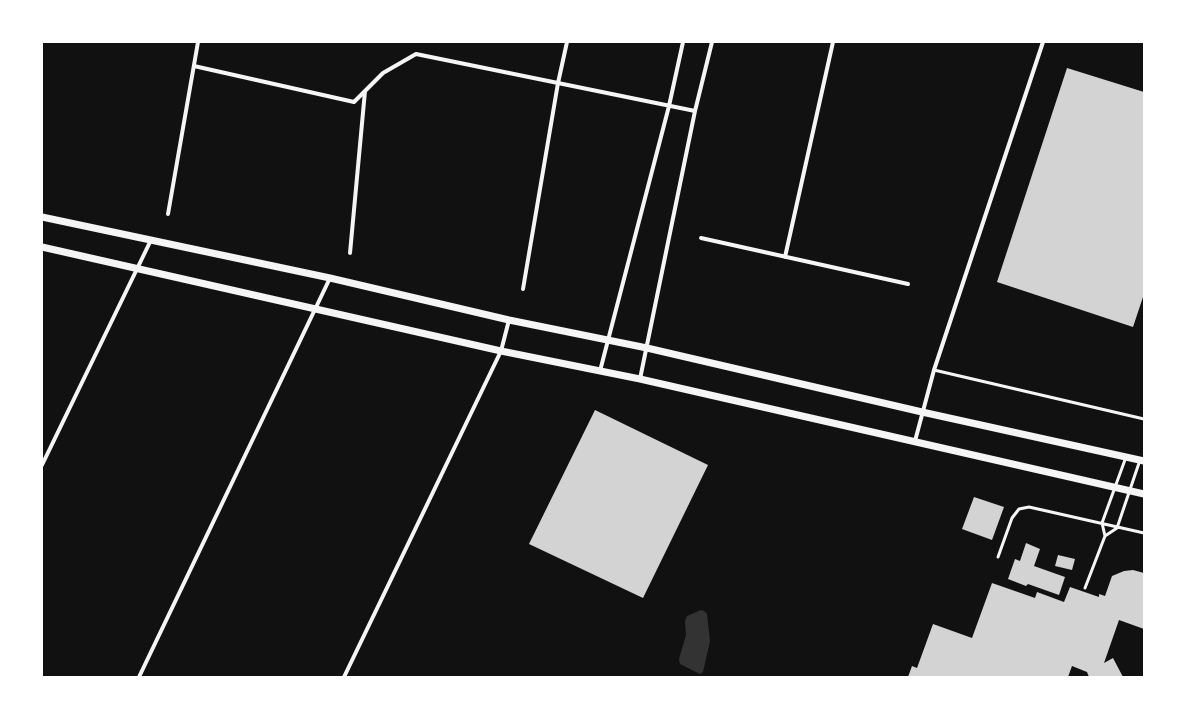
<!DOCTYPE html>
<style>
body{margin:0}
#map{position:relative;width:1186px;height:719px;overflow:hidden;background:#111;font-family:Arial,sans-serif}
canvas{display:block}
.frame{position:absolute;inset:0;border:43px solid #fff;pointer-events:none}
</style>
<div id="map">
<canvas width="1186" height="719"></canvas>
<div class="frame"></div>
</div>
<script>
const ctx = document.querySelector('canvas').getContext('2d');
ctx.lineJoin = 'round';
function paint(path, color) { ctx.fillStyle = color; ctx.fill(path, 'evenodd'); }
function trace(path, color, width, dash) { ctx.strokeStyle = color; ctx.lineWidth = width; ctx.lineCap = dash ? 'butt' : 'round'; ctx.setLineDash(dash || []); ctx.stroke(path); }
paint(new Path2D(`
 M701,610L704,611L707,614L710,641L703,672L700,674L680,664L679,659L686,635L685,621L687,616Z`), '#333');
paint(new Path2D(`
 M1067,68L1144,92V294L1133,327L997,282Z
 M595,410L708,465L643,598L529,544Z
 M974,497L1004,507L992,540L962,529Z
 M1026,543L1040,549L1034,566L1065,577L1059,595L1028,584L1026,586L1008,579L1015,559L1020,561Z
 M1058,555L1075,559L1072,570L1055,566Z
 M1133,570L1144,573V629L1119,620L1104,663L1113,658L1123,677H1089L1087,672L1072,666L1068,677H908L912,666L917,668L933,624L972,638L992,583L1035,598L1037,592L1064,602L1070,587L1099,597V594L1105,596L1112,576L1124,571Z`), '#d3d3d3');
trace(new Path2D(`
 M934,370L1144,419
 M1105,536L1102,523L1126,457
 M998,557L1012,518L1019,509L1029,507L1144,533
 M1085,588L1105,536L1117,528L1140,460`), '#f5f5f5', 3);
trace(new Path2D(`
 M194,66L354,102L383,73L416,54L695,111
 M168,214L198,42
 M701,238L908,284
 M350,253L365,91
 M785,257L833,42
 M523,289L558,83L567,42
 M600,371L669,106L683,42
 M640,379L695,111L712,42
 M915,441L934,370L1043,42
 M42,465L151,240
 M139,677L330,278
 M344,677L501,351L509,320`), '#f5f5f5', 4);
trace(new Path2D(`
 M42,217L330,278L509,320L647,348L922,412L1144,461
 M42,247L501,351L640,379L1144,494`), '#f5f5f5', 7);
</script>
